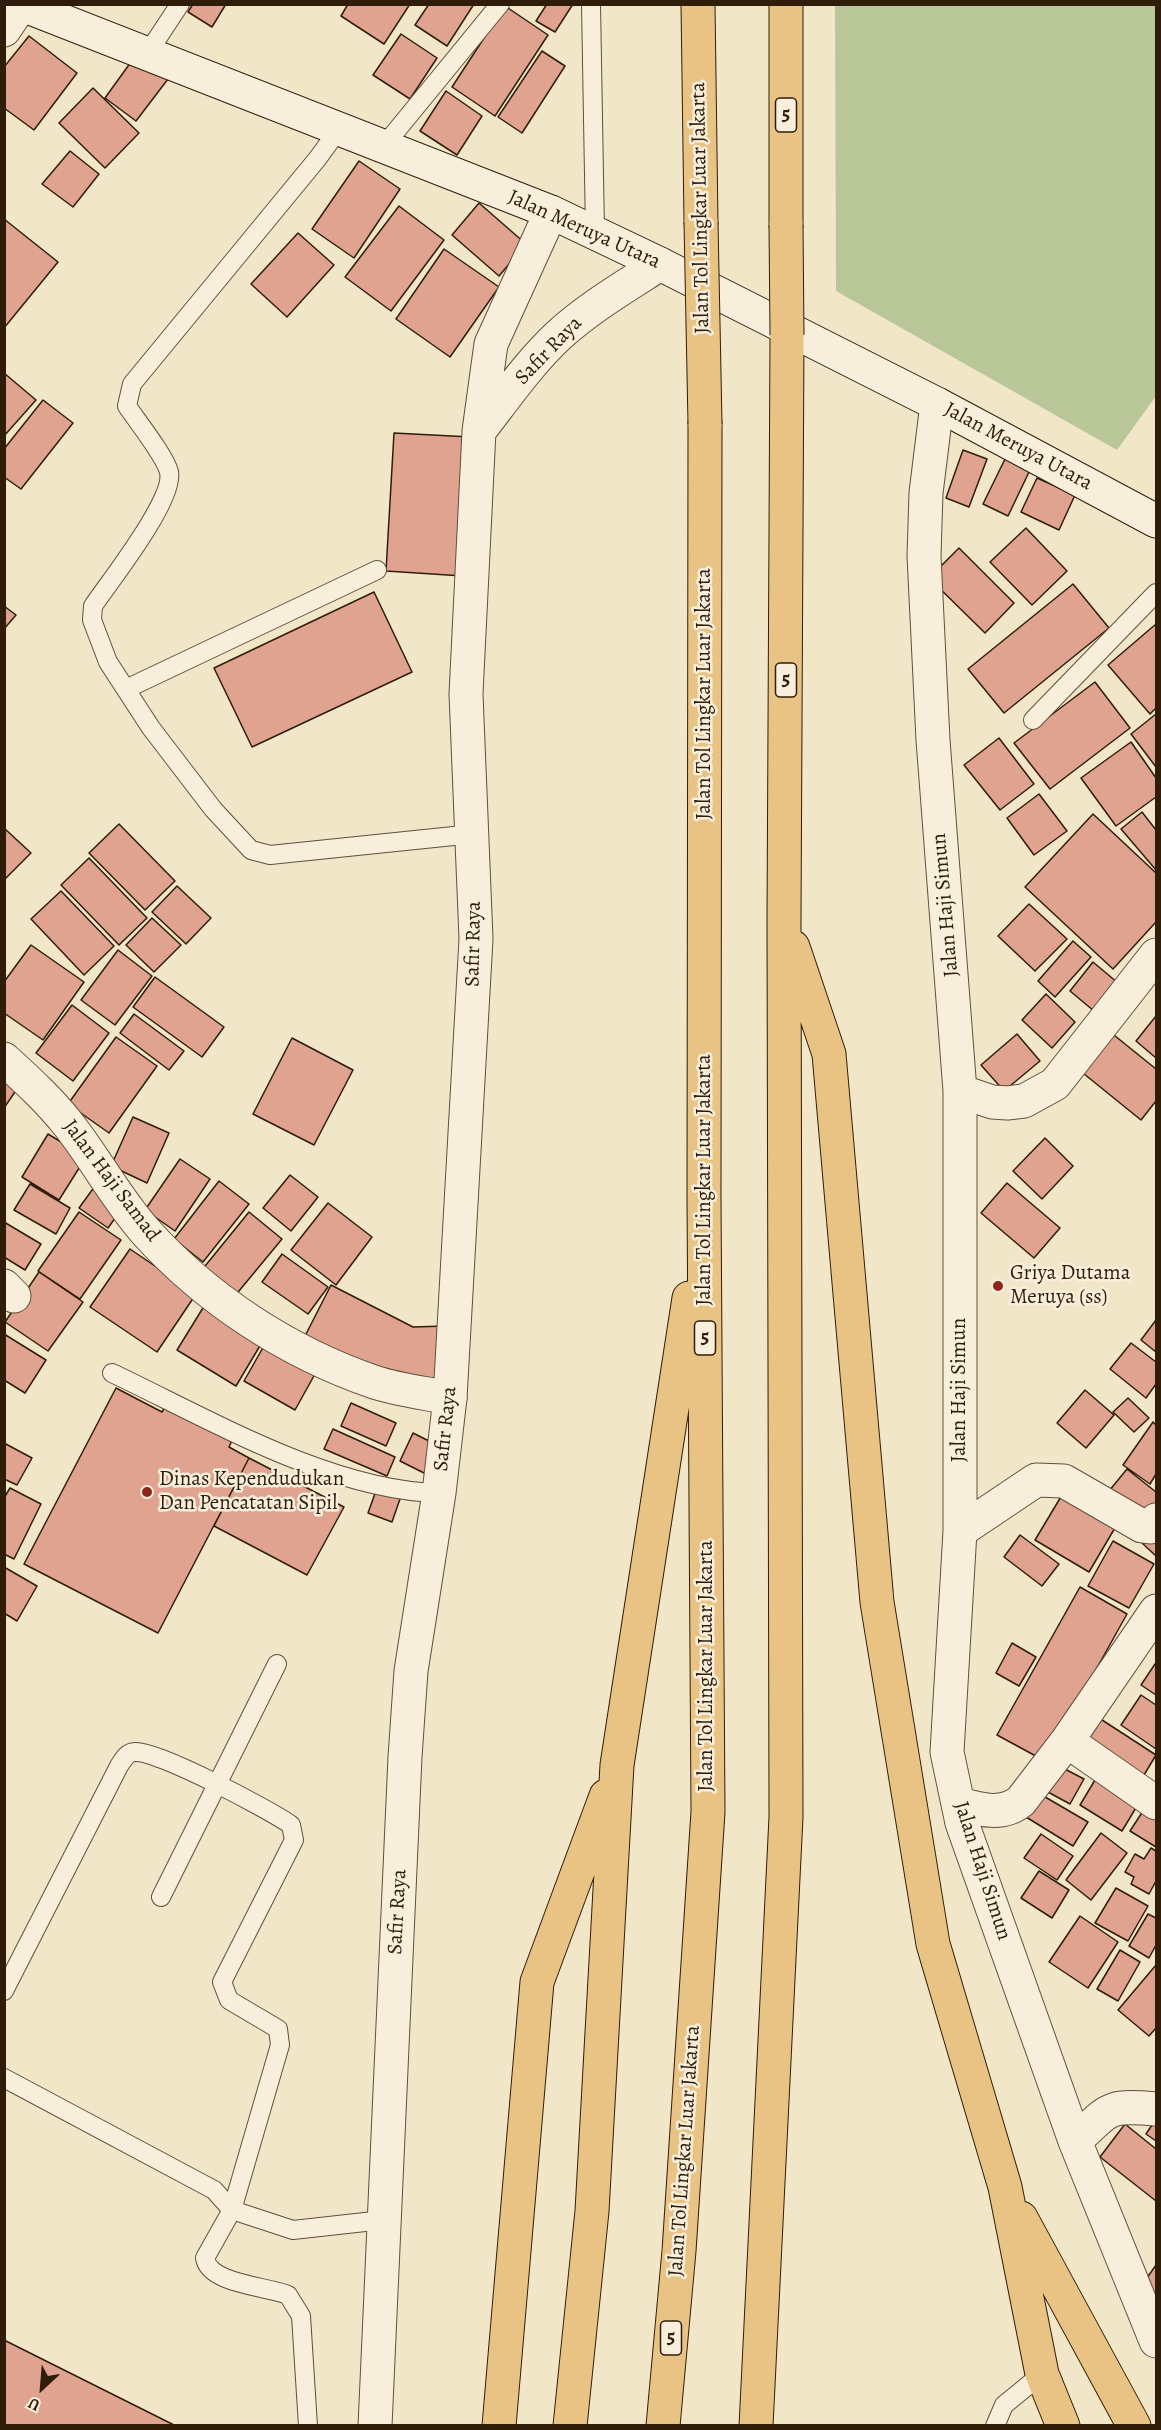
<!DOCTYPE html>
<style>
body{margin:0}
#map{position:relative;width:1161px;height:2430px;overflow:hidden;background:#f2e6c9;font-family:Alegreya,serif}
canvas{display:block}
.frame{position:absolute;inset:0;border:6px solid #2f1d0a;pointer-events:none}
.north{position:absolute;left:12px;top:2358px;width:60px;height:60px;-webkit-text-stroke:4px #f7efdc;paint-order:stroke;rotate:206deg;font-size:16px;font-weight:700;line-height:24px;text-align:center;color:#2f1d0a}
.north::after{content:'';display:block;margin:auto;width:21px;height:27px;background:#2f1d0a;clip-path:polygon(50% 0,100% 100%,50% 72%,0 100%)}
</style>
<div id="map">
<canvas width="1161" height="2430"></canvas>
<div class="frame"></div>
<div class="north">U</div>
</div>
<script>
const ctx = document.querySelector('canvas').getContext('2d');
ctx.lineJoin = 'round';
function paint(path, color) { ctx.fillStyle = color; ctx.fill(path, 'evenodd'); }
function trace(path, color, width, dash) { ctx.strokeStyle = color; ctx.lineWidth = width; ctx.lineCap = dash ? 'butt' : 'round'; ctx.setLineDash(dash || []); ctx.stroke(path); }
function label(font, color, halo, rows, align = 'center') {
  ctx.font = font + ' Alegreya,serif'; ctx.lineWidth = 5; ctx.setLineDash([]); ctx.textBaseline = 'middle'; ctx.strokeStyle = halo; ctx.fillStyle = color; for (const [text, x, y, turn = 0] of rows) {
    ctx.save(); ctx.translate(x, y); ctx.rotate((+turn || 0) * Math.PI / 180); ctx.textAlign = isNaN(turn) ? turn : align; if (halo) ctx.strokeText(text, 0, 0); ctx.fillText(text, 0, 0); ctx.restore();
  }
}
paint(new Path2D(`
 M835,5H1156V396L1117,450L836,291Z`), '#b8c698');
const building = new Path2D(`
 M193,4H226L212,27L188,12Z
 M348,4H410L384,44L341,16Z
 M429,4H474L447,46L415,25Z
 M547,4H573L555,32L536,21Z
 M505,6L548,35L495,116L452,87Z
 M401,34L437,58L410,99L373,75Z
 M29,36L77,73L34,130L4,108V67Z
 M542,51L565,66L522,133L498,117Z
 M136,55L168,79L136,121L105,98Z
 M93,88L139,133L105,168L59,123Z
 M446,91L482,116L457,155L420,131Z
 M70,151L99,174L73,207L42,184Z
 M359,161L400,189L354,258L312,229Z
 M479,203L526,244L499,276L452,235Z
 M399,206L444,240L391,311L345,277Z
 M4,219L58,262L4,328Z
 M298,233L334,265L287,317L251,284Z
 M444,249L499,287L450,357L396,319Z
 M4,373L36,400L4,436Z
 M43,400L73,423L21,489L4,477V449Z
 M394,433L471,437L463,576L386,571Z
 M963,450L987,459L969,507L946,498Z
 M1005,459L1030,470L1008,516L983,504Z
 M1037,478L1075,495L1059,530L1021,512Z
 M1026,528L1067,571L1032,605L990,562Z
 M959,548L1014,603L985,633L929,578Z
 M1073,584L1109,628L1004,713L968,669Z
 M374,592L412,672L252,747L214,668Z
 M4,606L16,615L4,629Z
 M1156,624V708L1150,714L1108,665Z
 M1095,682L1130,728L1050,789L1014,743Z
 M1156,714V767L1131,734Z
 M999,738L1034,784L1000,810L964,765Z
 M1131,742L1156,778V797L1116,826L1081,778Z
 M1039,794L1067,831L1034,855L1007,818Z
 M1142,812L1156,830V870L1121,829Z
 M1093,814L1156,873V922L1113,969L1025,887Z
 M119,824L175,881L145,910L89,853Z
 M4,828L31,853L4,880Z
 M89,858L147,918L119,945L61,885Z
 M177,886L211,918L186,944L152,912Z
 M61,891L114,946L84,975L31,919Z
 M1029,904L1067,939L1035,971L998,936Z
 M152,918L181,945L154,972L126,945Z
 M1073,941L1091,957L1055,997L1038,981Z
 M31,945L84,982L43,1040L4,1013V982Z
 M118,950L152,976L115,1025L81,1000Z
 M1093,962L1118,983L1094,1011L1070,991Z
 M155,977L224,1027L202,1057L133,1007Z
 M1046,994L1075,1022L1052,1048L1022,1020Z
 M72,1005L109,1033L73,1081L36,1053Z
 M134,1014L184,1051L169,1070L120,1033Z
 M1156,1016V1058L1136,1041Z
 M1104,1027L1156,1069V1101L1141,1120L1073,1065Z
 M1017,1034L1040,1061L1004,1091L981,1065Z
 M116,1037L157,1066L109,1133L68,1104Z
 M292,1038L353,1070L314,1145L253,1114Z
 M4,1072L21,1083L4,1108Z
 M133,1117L169,1133L147,1183L111,1166Z
 M48,1134L86,1157L59,1200L22,1177Z
 M1045,1138L1073,1166L1042,1199L1013,1171Z
 M180,1159L210,1179L175,1231L145,1210Z
 M290,1175L318,1197L291,1231L263,1208Z
 M219,1181L249,1204L203,1262L174,1239Z
 M1007,1183L1060,1228L1034,1258L981,1213Z
 M30,1184L70,1208L56,1234L14,1210Z
 M95,1186L123,1207L108,1228L79,1208Z
 M328,1203L372,1237L336,1285L291,1250Z
 M79,1212L121,1240L80,1299L38,1271Z
 M249,1212L282,1239L234,1297L201,1271Z
 M4,1222L41,1244L25,1270L4,1257Z
 M130,1249L196,1294L157,1352L90,1307Z
 M282,1254L328,1287L308,1314L262,1282Z
 M39,1272L83,1302L48,1351L5,1322Z
 M331,1285L413,1327L445,1326L446,1378L386,1380L304,1338Z
 M206,1303L264,1339L236,1386L177,1350Z
 M1156,1320V1352L1141,1340Z
 M4,1334L46,1360L25,1393L4,1380Z
 M269,1337L320,1365L295,1410L244,1381Z
 M1131,1343L1156,1362V1384L1146,1398L1110,1369Z
 M116,1388L162,1412L168,1402L234,1436L229,1447L249,1458L158,1633L24,1564Z
 M1085,1390L1114,1415L1086,1448L1057,1423Z
 M1128,1398L1149,1418L1134,1432L1113,1412Z
 M351,1403L396,1423L386,1446L341,1426Z
 M1153,1422L1156,1425V1474L1150,1484L1123,1465Z
 M333,1429L395,1457L387,1476L324,1449Z
 M413,1433L441,1447L428,1475L400,1461Z
 M4,1443L32,1458L17,1485L4,1479Z
 M249,1458L344,1507L307,1575L214,1526Z
 M1127,1469L1156,1492V1506L1146,1520L1109,1491Z
 M10,1488L41,1504L14,1559L4,1554V1498Z
 M377,1488L401,1496L392,1522L368,1513Z
 M1065,1490L1119,1521L1089,1572L1035,1540Z
 M1156,1527V1556L1142,1543Z
 M1020,1535L1059,1564L1042,1586L1004,1557Z
 M1113,1541L1154,1564L1129,1608L1088,1586Z
 M4,1567L37,1586L17,1621L4,1613Z
 M1080,1587L1127,1614L1045,1761L997,1735Z
 M1012,1643L1036,1657L1019,1686L996,1673Z
 M1155,1664L1156,1665V1695L1141,1685Z
 M1141,1695L1156,1705V1749L1121,1725Z
 M1099,1718L1156,1755L1141,1780L1083,1743Z
 M1059,1766L1084,1779L1070,1804L1046,1791Z
 M1095,1780L1137,1806L1122,1831L1080,1805Z
 M1040,1794L1088,1822L1073,1846L1026,1817Z
 M1145,1808L1156,1814V1847L1130,1831Z
 M1101,1833L1127,1853L1091,1900L1066,1880Z
 M1041,1834L1073,1856L1057,1880L1024,1858Z
 M1151,1848L1156,1851V1881L1149,1894L1131,1884L1134,1877L1125,1872L1135,1854L1144,1859Z
 M1039,1871L1069,1890L1052,1918L1021,1898Z
 M1116,1888L1148,1906L1128,1941L1095,1923Z
 M1148,1914L1156,1918V1945L1149,1958L1129,1946Z
 M1080,1916L1118,1942L1088,1988L1049,1962Z
 M1120,1950L1140,1962L1118,2001L1097,1989Z
 M1156,1965V2028L1149,2036L1118,2010Z
 M1156,2119V2141L1146,2134Z
 M1125,2124L1156,2149V2201L1100,2157Z
 M1156,2265V2295L1142,2285Z
 M4,2340L176,2426H4Z`);
paint(building, '#dfa390');
trace(building, '#2f1d0a', 1.5);
const service = new Path2D(`
 M591,4L595,232
 M147,54L180,4
 M339,129L318,158L132,384L127,406C137,421 165,456 169,472C175,499 110,581 93,606L92,620L108,662L151,728L213,809L251,850L270,855L473,834
 M383,147L500,4
 M126,689L377,570
 M1033,720L1156,593
 M112,1373C209,1419 331,1491 439,1493
 M161,1897L277,1664
 M4,1991L119,1766C123,1760 127,1752 135,1752C157,1750 270,1810 291,1825L294,1840L222,1982L229,2000L278,2029L280,2045L232,2210L293,2230L383,2220
 M4,2078L214,2190L232,2210L205,2258C209,2284 266,2286 288,2295L301,2316L308,2426
 M995,2426L1004,2405L1042,2374`);
const minor = new Path2D(`
 M4,30L21,5
 M937,404L926,493L924,556L933,740L960,1091V1531L947,1752L962,1823L1075,2141L1156,2341
 M4,1059C27,1080 49,1100 68,1124C95,1158 116,1198 145,1231C206,1299 287,1352 374,1382C398,1390 425,1393 450,1398
 M960,1091L992,1102L1007,1103L1024,1101L1055,1084L1156,955
 M4,1286L14,1296
 M960,1531L1036,1480L1064,1481L1142,1526L1150,1527L1156,1520
 M1067,1741L1156,1803
 M959,1804C981,1810 1003,1816 1021,1801L1067,1741L1156,1611
 M1075,2141C1111,2108 1106,2105 1156,2109`);
const tertiary = new Path2D(`
 M480,430C505,398 529,363 559,335C590,307 626,286 660,264
 M375,2426L405,1757L411,1671L439,1493L450,1398L476,939L466,694L479,431L491,344L551,212`);
const secondary = new Path2D(`
 M20,4L551,212L660,264L937,404L1156,521`);
const motorway = new Path2D(`
 M698,4L701,222
 M786,4V225
 M793,947L829,1054L877,1602L933,1944L1005,2187L1042,2374L1063,2426
 M1021,2218L1134,2426
 M499,2426L537,1982L606,1796
 M570,2426L592,2211L617,1765L689,1298
 M663,2426L679,2251L708,1812L704,1197L705,424
 M756,2426L786,1817L784,920L787,335`);
trace(service, '#604f3a', 20);
trace(minor, '#604f3a', 35);
trace(tertiary, '#604f3a', 35);
trace(secondary, '#2f1d0a', 35);
trace(motorway, '#2f1d0a', 35);
trace(service, '#f7efdc', 18);
trace(minor, '#f7efdc', 33);
trace(tertiary, '#f7efdc', 33);
trace(secondary, '#f7efdc', 33);
trace(motorway, '#e9c384', 33);
const motorwayBridge = new Path2D(`
 M701,222L705,424
 M786,225L787,335`);
trace(motorwayBridge, '#2f1d0a', 35, []);
trace(motorwayBridge, '#e9c384', 33);
for (const [x, y, r, color] of [
 [998,1286,6,"#8f2418"],
 [147,1492,6,"#8f2418"]
]) { const dot = new Path2D(); dot.arc(x, y, r, 0, 2 * Math.PI); ctx.fillStyle = color; ctx.fill(dot); trace(dot, '#f7efdc', 2); }
for (const [x, y, w] of [
 [786,115,21],
 [786,680,21],
 [705,1338,21],
 [671,2338,21]
]) { const box = new Path2D(); box.roundRect(x - w / 2, y - 17, w, 34, 4.5); ctx.fillStyle = '#f7efdc'; ctx.fill(box); trace(box, '#2f1d0a', 1.5); }
label('bold 20px', '#2f1d0a', null, [
 ["5",786,115],
 ["5",786,680],
 ["5",705,1338],
 ["5",671,2338]
]);
label('21px', '#2f1d0a', '#f7efdc', [
 ["Jalan Tol Lingkar Luar Jakarta",701,208,-91],
 ["Jalan Meruya Utara",584,230,24],
 ["Safir Raya",549,351,-46],
 ["Jalan Meruya Utara",1018,447,28],
 ["Jalan Tol Lingkar Luar Jakarta",705,694,-90],
 ["Jalan Haji Simun",946,905,-95],
 ["Safir Raya",474,944,-89],
 ["Jalan Tol Lingkar Luar Jakarta",705,1180,-90],
 ["Jalan Haji Samad",111,1181,53],
 ["Jalan Haji Simun",960,1390,-90],
 ["Safir Raya",446,1429,-84],
 ["Jalan Tol Lingkar Luar Jakarta",707,1666,-90],
 ["Jalan Haji Simun",982,1871,72],
 ["Safir Raya",398,1912,-87],
 ["Jalan Tol Lingkar Luar Jakarta",685,2151,-86]
]);
label('21px', '#2f1d0a', '#f7efdc', [
 ["Griya Dutama",1010,1274],
 ["Meruya (ss)",1010,1298],
 ["Dinas Kependudukan",159,1480],
 ["Dan Pencatatan Sipil",159,1504]
], 'left');
</script>
